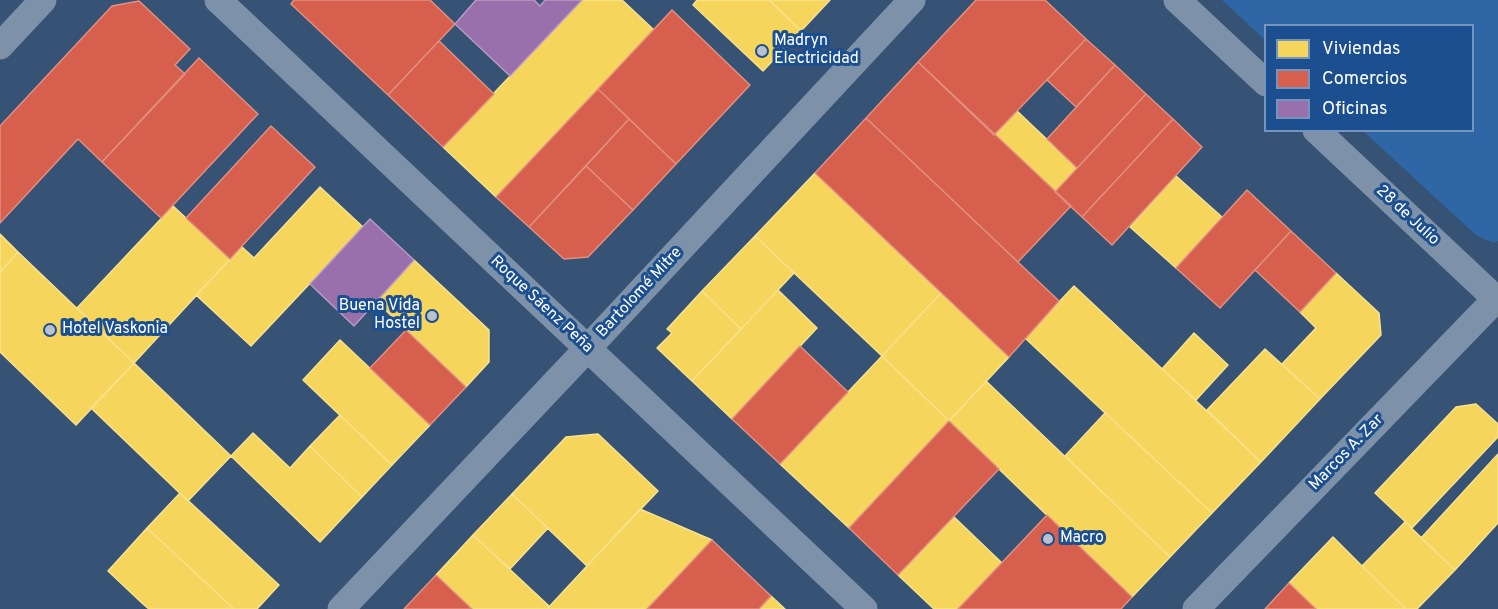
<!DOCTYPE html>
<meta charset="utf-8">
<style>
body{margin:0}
#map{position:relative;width:1498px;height:609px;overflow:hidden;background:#365274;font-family:Overpass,sans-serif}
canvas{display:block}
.legend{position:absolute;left:1264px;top:24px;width:210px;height:108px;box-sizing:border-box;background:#1b4f8f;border:2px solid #7695bc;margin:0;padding:8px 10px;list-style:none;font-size:18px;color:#fff}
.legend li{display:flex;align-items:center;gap:12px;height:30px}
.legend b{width:30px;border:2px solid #7695bc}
</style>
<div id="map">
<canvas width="1498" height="609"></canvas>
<ul class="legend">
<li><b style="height:16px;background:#f6d55c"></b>Viviendas</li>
<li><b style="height:16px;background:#d6604d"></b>Comercios</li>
<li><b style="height:16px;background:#9970ab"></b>Oficinas</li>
</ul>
</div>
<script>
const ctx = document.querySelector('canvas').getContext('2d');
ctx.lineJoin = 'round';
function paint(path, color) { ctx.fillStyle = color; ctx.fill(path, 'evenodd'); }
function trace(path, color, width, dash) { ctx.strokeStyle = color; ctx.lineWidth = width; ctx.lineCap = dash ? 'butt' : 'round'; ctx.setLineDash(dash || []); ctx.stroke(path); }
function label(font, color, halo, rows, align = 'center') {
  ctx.font = font + ' Overpass,sans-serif'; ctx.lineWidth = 6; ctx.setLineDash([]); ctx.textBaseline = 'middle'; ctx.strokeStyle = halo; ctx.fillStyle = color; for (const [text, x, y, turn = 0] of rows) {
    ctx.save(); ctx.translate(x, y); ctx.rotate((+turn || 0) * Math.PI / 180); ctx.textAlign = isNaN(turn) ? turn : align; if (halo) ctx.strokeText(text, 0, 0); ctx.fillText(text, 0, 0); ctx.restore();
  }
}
paint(new Path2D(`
 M1222,0H1498V241L1494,243L1477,236L1363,131L1472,130V26H1266L1265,40Z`), '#2f66a5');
const homes = new Path2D(`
 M582,0H622L654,30L496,197L443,147Z
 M697,0H769L801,31L763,71L693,5Z
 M769,0H830L801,31Z
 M1017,111L1077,168L1055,192L994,135Z
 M815,173L941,293L882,356L755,236Z
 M1176,176L1222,217L1176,268L1130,227Z
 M320,187L363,227L251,346L196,295L242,247L254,258Z
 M173,206L230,259L134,363L77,308Z
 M0,234L18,252L0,272Z
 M755,236L794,273L741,329L702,291Z
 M18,252L134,363L76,425L0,352V272Z
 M414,260L489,330V362L466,387L376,301Z
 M1336,273L1379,313L1381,335L1320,399L1282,364L1316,328L1300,312Z
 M1074,286L1261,462L1212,513L1025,338Z
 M778,290L817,328L732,419L692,381Z
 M702,291L741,329L692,381L657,348L672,333L667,329Z
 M941,293L1009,357L949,421L882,356Z
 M1194,333L1228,365L1196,400L1162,369Z
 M340,340L430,425L392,465L303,380Z
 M1265,349L1320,399L1261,462L1207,410Z
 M882,356L949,421L849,528L780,464Z
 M134,363L231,456L188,501L91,408Z
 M986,381L1170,557L1132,597L949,421Z
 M1476,404L1498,424V437L1412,528L1375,493L1456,407Z
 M1105,413L1212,513L1170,557L1065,456Z
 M340,415L392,465L362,497L310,446Z
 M253,433L290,468L310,446L362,497L320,542L231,456Z
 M598,434L658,491L587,566L512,494L566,437Z
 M1498,454V523L1455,570L1421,538Z
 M180,493L279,585L257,609H234L147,528Z
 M512,494L548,528L510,569L473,535Z
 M640,509L712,540L647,609H547Z
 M954,517L1002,563L958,609H934L898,575Z
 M1405,522L1455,570L1417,609H1406L1362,566Z
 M147,528L234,609H149L143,604L108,571Z
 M473,535L549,606L547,609H472L436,575Z
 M1333,537L1362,566L1406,609H1316L1289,583Z
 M771,596L785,609H759Z`);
paint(homes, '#f6d55c');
trace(homes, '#f9e28d', 1.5);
const shops = new Path2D(`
 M294,0H430L455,24L388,95L291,4Z
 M976,0H1045L1086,39L994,135L918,62Z
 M139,1L190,49L175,65L185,74L102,162L78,139L0,223V126L112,6Z
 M672,10L750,85L676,164L598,89Z
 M1086,39L1115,65L1076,107L1047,80Z
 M439,41L494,94L443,147L388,95Z
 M199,58L258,114L161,218L102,162Z
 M918,62L1071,206L1018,262L866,118Z
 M1115,65L1146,94L1077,168L1047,139Z
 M598,89L629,119L529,227L496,197Z
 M1146,94L1173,119L1082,217L1055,192Z
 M866,118L1059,301L1009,357L815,173Z
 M629,119L676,164L633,210L586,166Z
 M1173,119L1202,147L1112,245L1082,217Z
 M271,126L315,167L230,259L186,218Z
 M586,166L633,210L588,257L564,259L529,227Z
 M1247,190L1291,231L1220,308L1176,268Z
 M1291,231L1336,273L1300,312L1255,270Z
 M406,330L466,387L430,425L370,368Z
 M800,346L848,392L780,464L732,419Z
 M949,421L999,469L898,575L849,528Z
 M1047,515L1132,597L1121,609H958Z
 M712,540L771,596L759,609H647Z
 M436,575L472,609H404Z
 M1289,583L1316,609H1265Z`);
paint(shops, '#d6604d');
trace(shops, '#e29082', 1.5);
const offices = new Path2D(`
 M476,0H534L540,6L545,0H582L510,76L455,24Z
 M370,219L414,260L354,326L310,284Z`);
paint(offices, '#9970ab');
trace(offices, '#b89bc4', 1.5);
trace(new Path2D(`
 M218,0L864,609
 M1177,0L1266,83
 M0,46L43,0
 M1316,130L1498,301
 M341,609L587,349L912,0
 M1196,609L1498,297`), '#7d92a8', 27);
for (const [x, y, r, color] of [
 [762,51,6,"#b9c2ce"],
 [432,316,6,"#b9c2ce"],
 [50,330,6,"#b9c2ce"],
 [1048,539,6,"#b9c2ce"]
]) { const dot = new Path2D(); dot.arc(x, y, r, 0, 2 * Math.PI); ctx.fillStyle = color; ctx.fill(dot); trace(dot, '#1b4f8f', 2); }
label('16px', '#fff', '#1b4f8f', [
 ["Madryn",774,42],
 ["Electricidad",774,60],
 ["Buena Vida",420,307,"right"],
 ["Hostel",420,325,"right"],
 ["Hotel Vaskonia",62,330],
 ["Macro",1060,539]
], 'left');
label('16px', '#fff', '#1b4f8f', [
 ["28 de Julio",1407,216,43],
 ["Bartolomé Mitre",640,293,-47],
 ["Roque Sáenz Peña",541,305,43],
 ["Marcos A. Zar",1347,453,-46]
]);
</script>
